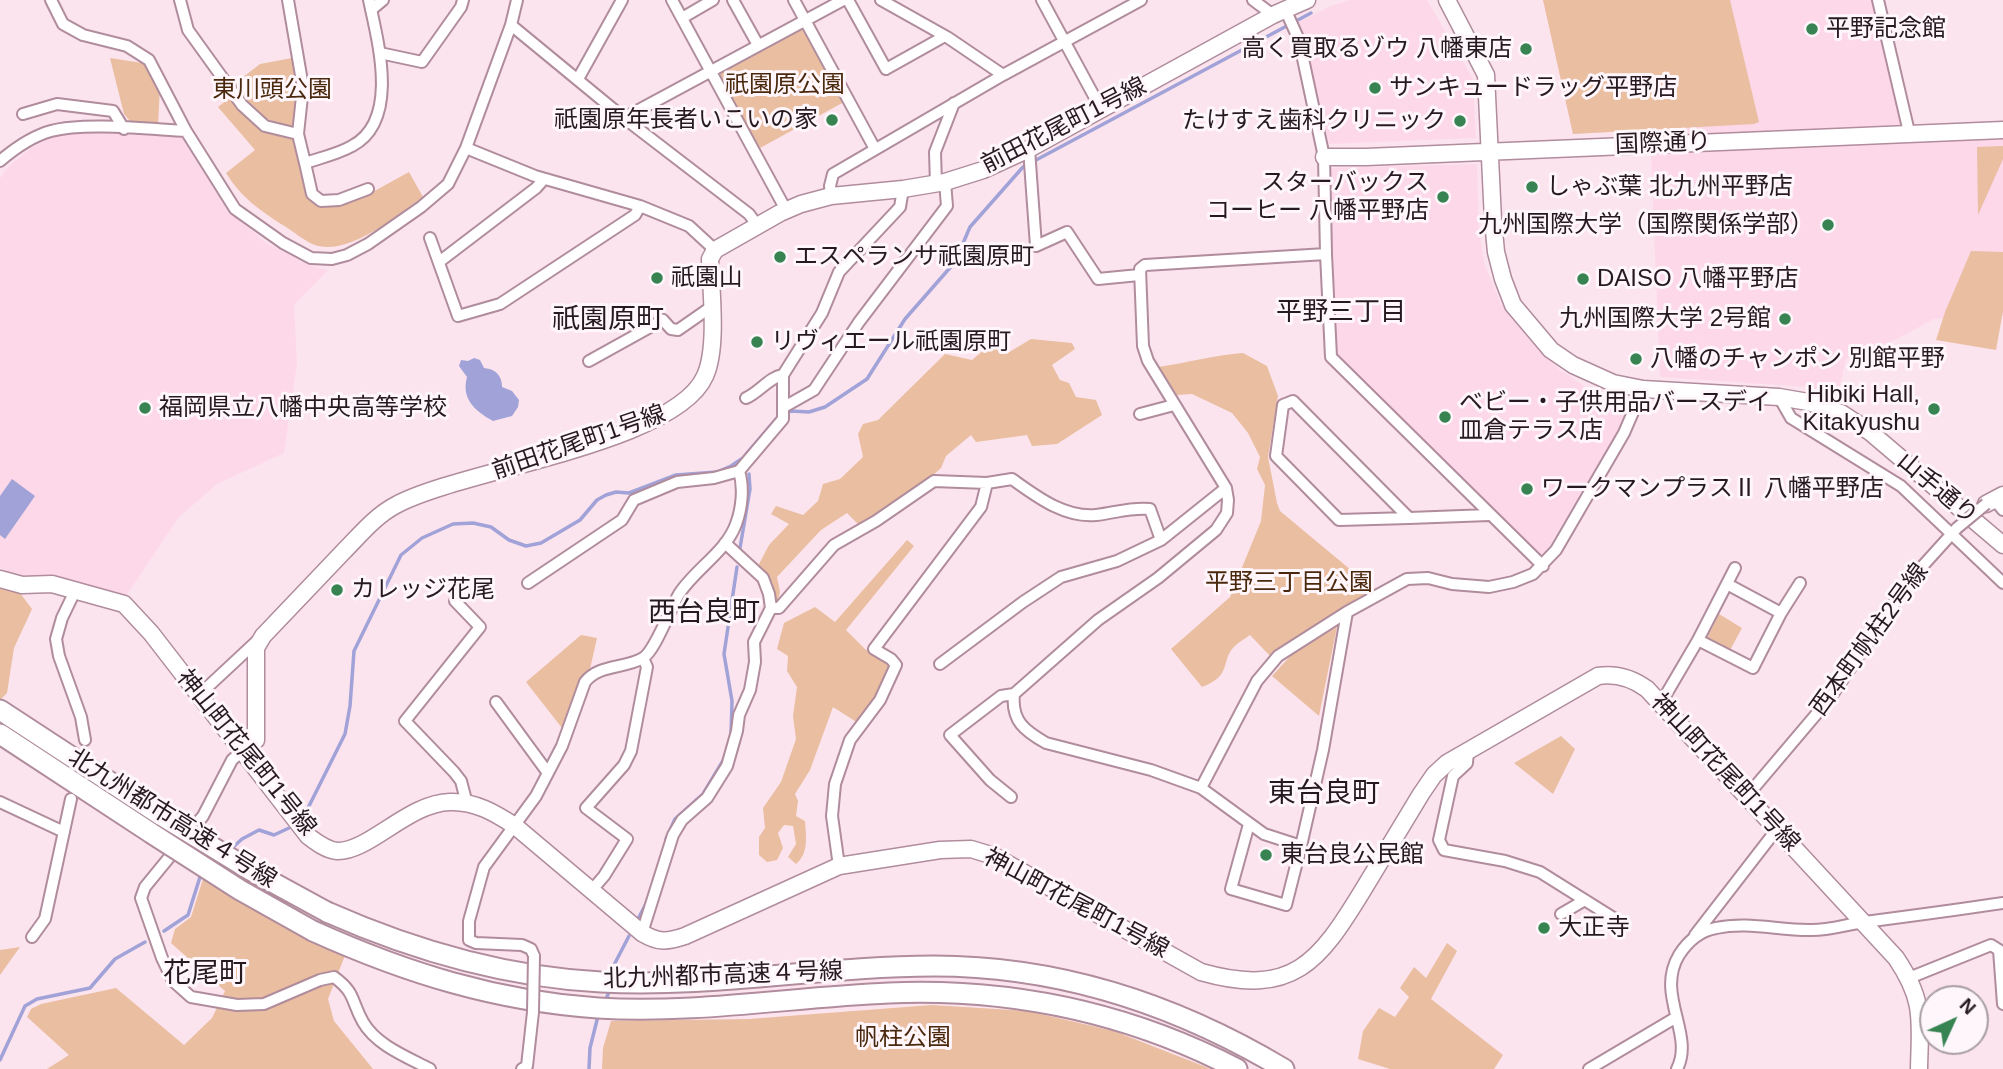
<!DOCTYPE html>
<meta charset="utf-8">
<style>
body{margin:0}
#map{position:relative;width:2003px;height:1069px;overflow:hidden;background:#fce4ee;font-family:Arial,sans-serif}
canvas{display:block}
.north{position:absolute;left:1919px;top:985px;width:70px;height:70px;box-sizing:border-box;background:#fef6fa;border:2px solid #a89ea3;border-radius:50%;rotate:45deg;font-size:19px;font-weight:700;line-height:28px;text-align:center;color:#271920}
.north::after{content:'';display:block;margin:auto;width:24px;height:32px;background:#378352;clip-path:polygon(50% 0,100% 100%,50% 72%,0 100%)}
</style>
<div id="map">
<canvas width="2003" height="1069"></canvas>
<div class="north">N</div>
</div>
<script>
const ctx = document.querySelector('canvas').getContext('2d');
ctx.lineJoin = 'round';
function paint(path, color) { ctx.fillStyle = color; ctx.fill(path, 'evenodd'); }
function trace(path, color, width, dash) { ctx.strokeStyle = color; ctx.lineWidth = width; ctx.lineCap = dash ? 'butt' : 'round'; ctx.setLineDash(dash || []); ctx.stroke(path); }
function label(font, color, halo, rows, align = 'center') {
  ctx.font = font + ' Arial,"Noto Sans JP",sans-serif'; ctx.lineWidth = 6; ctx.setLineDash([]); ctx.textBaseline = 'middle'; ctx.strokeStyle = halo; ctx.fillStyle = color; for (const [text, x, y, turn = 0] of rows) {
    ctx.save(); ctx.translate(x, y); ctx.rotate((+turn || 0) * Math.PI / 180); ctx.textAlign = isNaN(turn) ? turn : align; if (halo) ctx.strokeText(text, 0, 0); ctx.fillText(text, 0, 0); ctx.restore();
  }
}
paint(new Path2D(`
 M1350,0H1427L1473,79L1476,138L1329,144L1305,38L1297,23L1331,6Z
 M1543,0H1878L1909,132L2003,130V316L1934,319L1895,340L1846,359L1838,396L1807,387L1660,377L1650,130L1573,134Z
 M87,132L181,137L227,210L265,242L308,265L328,270L294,305L297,363L284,453L217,484L178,518L124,599L56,577L15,575L0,568V178L10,165L31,148L51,138Z
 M1477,164L1479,233L1485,265L1501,304L1531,342L1560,370L1589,389L1628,401L1623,422L1549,547L1540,557L1336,353L1330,168Z`), '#fdd8e9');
paint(new Path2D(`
 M1543,0H1730L1759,122L1754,124L1573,134Z
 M799,28L806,30L844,102L760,148L720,77L721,70Z
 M110,58L149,64L160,87L158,125L135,127L124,114Z
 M292,58L298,89L294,128C258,119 256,112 234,84L260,64Z
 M232,96L240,107L295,137L321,205L369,194L409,172L423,197C397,215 352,254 318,246C306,243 292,230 281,224C258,209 241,197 226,173L255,150L218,107Z
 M2003,146V159L1978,215L1977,147Z
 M1971,251L2003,252V311L1996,350L1936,340L1945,312Z
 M1031,339L1072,343L1075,349L1052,365L1060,380L1069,383L1076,397L1096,400L1102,415L1057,444L1032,446L1027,435L976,442L971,435L946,456L941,468L932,476L875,517L859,525L847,513L821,530L777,577L780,592L777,603H773L770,577L758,566L769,545L789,524L771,514L776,506L803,515L818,501L823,484L840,479L863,457L858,434L863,424L878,420L945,354L972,360L992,343L1006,354Z
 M1243,353L1267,366L1278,396L1268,457L1277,503L1280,511L1375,590L1282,647L1271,657L1250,635C1246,638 1240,641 1236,645C1219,660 1234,675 1202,687L1171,649L1230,597L1261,521L1265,485L1257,469L1260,457L1248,433L1232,413L1192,394L1177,395L1158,367C1187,363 1214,355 1243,353Z
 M907,540L914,546L846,630L865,649L890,665L876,700L858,723L833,707L810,770L795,794L798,801L796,816L805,821C806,837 809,853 796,864L788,857L796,844L793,826L784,825L778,833L783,848L777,860L767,862L759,855V837L765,828L763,808L781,782L796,739L793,716L797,687L787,671L788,656L777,649L784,623L815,607L835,622Z
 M0,587L20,593L32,609L14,648L7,693L0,700Z
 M1719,614L1742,628L1729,652L1706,640Z
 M1337,627L1319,716L1272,676L1294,652Z
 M581,635L597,638L590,669L580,679L562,728L526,682Z
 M1561,736L1575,749L1553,794L1514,763Z
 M207,875L346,953L328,999L334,1021L373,1069H47L69,1055L27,1017L31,1009L41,1004L116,988L184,1045L212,1018L225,991L171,943L175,929L191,917L203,879Z
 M1447,943L1457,951L1431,999L1503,1055L1494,1069H1390L1358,1059L1363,1031L1379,1008L1395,1017L1409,997L1400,988L1414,967L1426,978Z
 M20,947L0,975V950Z
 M932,1005L1028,1011L1114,1031L1211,1069H602L603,1048L611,1021L749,1019Z`), '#eabea1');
paint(new Path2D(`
 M474,358L480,360L484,368C496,369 502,376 502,387L512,391L519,400L518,407L512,416L493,421C475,411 461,399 467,377L459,366L461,360L468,361Z
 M12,479L35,496L5,539L0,535V496Z`), '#a1a2d7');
trace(new Path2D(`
 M740,548L750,489L749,474
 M731,735L732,701L724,654L737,567
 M305,814L345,734L350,706L354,651L401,555L422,538L453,524L473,523L491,527L509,540L526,546L541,543L580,520L597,500L606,495L616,492L629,493L676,475L717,472L731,466L743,458L777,418L791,411L809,412L825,407L867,379L905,319L955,262L970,227L1023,167L1311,13
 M666,839L675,819L703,794L724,759
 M231,849L242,839L259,830L274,835L289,828
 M639,917L648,900
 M164,931L188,915L200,877L204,873
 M613,977L615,963L629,936
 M604,1003L611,988
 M0,1060L25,1006L37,999L90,988L115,959L145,942
 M589,1069L590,1048L598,1016`), '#a1a2d7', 3.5);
const street = new Path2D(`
 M180,0L188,30L242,105L265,126L298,134L305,163C320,158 338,154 352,146C400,121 378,42 369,0
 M288,0L303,87L298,134
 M672,0L786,210
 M733,0L758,45
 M794,0L875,149
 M848,0L886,69L945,36
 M881,0L947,37L1003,75
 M1042,0L1101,109
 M1253,0L1273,15
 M1878,0L1909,132
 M1285,9L1299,40L1324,157L1326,254L1145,265L1140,269L1143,346L1148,361L1226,488L1228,500L1227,513L1216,530L1158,578L1098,620L1014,694C1011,721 1025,731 1046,743L1151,770L1201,788L1264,834L1301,846L1323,750L1347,612L1407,579L1428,578L1452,584L1489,587L1513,582L1533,574L1556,550L1624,433L1643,389
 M371,10L383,0
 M682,18L713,0
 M511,25L624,118L749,214L757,225
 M380,53L422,62L461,7L463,0
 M578,79L622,0
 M23,114L57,104L113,111L124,129
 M624,118L843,0
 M186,131L235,209L283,243L311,258L332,259L347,255L368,244L421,207L448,184L466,148L511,25L517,0
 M466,148L535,176L640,206L689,226L715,250
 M1029,149L1036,246L1067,232L1098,279L1139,275
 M0,161C14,149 33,136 51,131C85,122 148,129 186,131L149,60L127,46L83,35L63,24L51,0
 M305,163L312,194L321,201L339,200L368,189
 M936,184L935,152L954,103
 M831,196L830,186L833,174L1003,75L1141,0
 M430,238L458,316L500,304L635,215L640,206
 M1326,254L1331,357L1543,566
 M439,262L536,188L544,179
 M589,361L663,320L671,329L678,330L711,307
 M1779,397L1791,418L1901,486L2003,583
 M746,398C760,392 769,377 783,375L822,313L839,272L900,207L903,189
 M784,407L814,390L859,322L947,206L945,182
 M1140,414L1174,405
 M1994,499L2003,510
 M1409,518L1339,520L1276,456L1283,405L1293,401L1409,518L1489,515
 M528,583L622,520L634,500L677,482L714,478L739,471L783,419V375
 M1727,584L1781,613
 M75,591L62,618L56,639L59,656L81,717L85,740
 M455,601L480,627L405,721L454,772L461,781L467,804
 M771,608H779L834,545L876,521L934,481L987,483L1012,479C1036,496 1064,518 1096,515C1115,513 1130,507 1150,509L1161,540
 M1698,640L1753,668L1781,613L1800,583
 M940,664L1023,602L1061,577L1117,561L1161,540L1226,488
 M199,695L258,640
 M496,702L548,773
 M1661,703L1698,640L1735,568
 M242,751L232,760L203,816L145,887L141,898L162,958L173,981L191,997L237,1005L264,1004L320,980L334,977C356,993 351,1001 363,1022C376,1045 407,1057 430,1069
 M1468,751L1467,763L1453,776L1439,840L1444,850L1505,861L1540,872L1615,919
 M1201,788L1257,681L1278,656L1347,612
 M1747,796L1830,698L1910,580L1957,528
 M1011,797L990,780L950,735L1001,696L1014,694
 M0,802L64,832
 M1249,824L1231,889L1286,905L1301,846
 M839,866L832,816L835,784L850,740L880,700L896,665L891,659L874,649L981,507L987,483
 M591,891L604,876L627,839L586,808L624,765L631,751L647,667L643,658
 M1561,914L1585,900
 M642,933L673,835L682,820L707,798L727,766L737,731L739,715L750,690L755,662L754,642L771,608L769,594L763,578L725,543
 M1695,935L1777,829
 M32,937L45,919L71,799
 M534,956L531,949L522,945L476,943L469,940V921L484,867L536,796L562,746L585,682C599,664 624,669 643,658C655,651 670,609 679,594C695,569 726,552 736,524C742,508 744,487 739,471
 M1909,978L1991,945L1999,950L2003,1004
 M522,1069L527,1066L533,1012
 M1589,1069L1675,1018
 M1677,1069C1695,1034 1655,995 1679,955C1688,941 1699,931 1716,928C1749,921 1780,931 1812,930C1830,930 1848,924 1865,922C1911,916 1957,910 2003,903`);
const secondary = new Path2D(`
 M1447,0L1486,75L1493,220L1496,252L1503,279L1513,305L1551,350L1573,365L1613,383L1643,389L1779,397L1808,402L1841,413L1870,432L2003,545
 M1324,157H1366L2003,130
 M1986,504L2003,495
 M0,579L22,585L52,584L124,604L151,633L308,836C316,842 326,850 337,851C369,852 408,803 450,802C475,801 495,813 515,826L642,933C659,943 667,942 685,936L839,866L940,850L971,849L994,856L1201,972C1293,998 1319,962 1363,890C1382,858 1402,826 1421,794L1434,775L1447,763L1598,676C1617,673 1632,678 1647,689L1896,958C1925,1001 1920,1020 1919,1069
 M242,751L256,740V648L263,636C290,608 317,579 344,551C360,535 375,516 396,505C463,469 675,444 705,376C718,348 711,291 710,259L715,250L780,213L801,204L831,196L903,189L945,182L983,170L1029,149L1273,15L1307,0`);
const highway = new Path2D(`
 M0,710L162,816
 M0,734L151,833
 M327,912C415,951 505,977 601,982C713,988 823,966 934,966C1059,966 1177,1005 1284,1069
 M313,931C406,973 496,1001 598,1008C695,1014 793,997 889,993C1011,988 1129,1013 1237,1069`);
trace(street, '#b08c9d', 14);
trace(secondary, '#b08c9d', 19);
trace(highway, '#b08c9d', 23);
trace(street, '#fff', 10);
trace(secondary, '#fff', 16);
trace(highway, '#fff', 19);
const streetBridge = new Path2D(`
 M1957,528L1986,504
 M533,1012L534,956`);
const highwayBridge = new Path2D(`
 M162,816L250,870L327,912
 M151,833L240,890L313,931`);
trace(streetBridge, '#b08c9d', 14, []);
trace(highwayBridge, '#b08c9d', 23, []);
trace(streetBridge, '#fff', 10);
trace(highwayBridge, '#fff', 19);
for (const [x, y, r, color] of [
 [1812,29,7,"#378352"],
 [1526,49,7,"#378352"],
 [1375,88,7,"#378352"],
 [832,120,7,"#378352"],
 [1460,121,7,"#378352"],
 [1532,187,7,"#378352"],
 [1443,197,7,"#378352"],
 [1828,225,7,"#378352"],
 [780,257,7,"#378352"],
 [657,278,7,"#378352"],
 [1583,279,7,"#378352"],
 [1785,319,7,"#378352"],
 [757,342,7,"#378352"],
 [1636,359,7,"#378352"],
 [145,408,7,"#378352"],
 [1934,409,7,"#378352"],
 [1445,417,7,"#378352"],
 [1527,489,7,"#378352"],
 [337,590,7,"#378352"],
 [1266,855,7,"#378352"],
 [1544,928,7,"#378352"]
]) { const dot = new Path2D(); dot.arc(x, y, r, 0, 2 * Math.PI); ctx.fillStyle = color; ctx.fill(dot); trace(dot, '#fef6fa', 2.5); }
label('24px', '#271920', '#fef6fa', [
 ["平野記念館",1826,29],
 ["高く買取るゾウ 八幡東店",1512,49,"right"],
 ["サンキュードラッグ平野店",1389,88],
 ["祇園原年長者いこいの家",818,120,"right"],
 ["たけすえ歯科クリニック",1446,121,"right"],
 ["スターバックス",1429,183,"right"],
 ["コーヒー 八幡平野店",1429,211,"right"],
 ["しゃぶ葉 北九州平野店",1546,187],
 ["九州国際大学（国際関係学部）",1814,225,"right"],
 ["エスペランサ祇園原町",794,257],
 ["祇園山",671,278],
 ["DAISO 八幡平野店",1597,279],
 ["九州国際大学 2号館",1771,319,"right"],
 ["リヴィエール祇園原町",771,342],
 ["八幡のチャンポン 別館平野",1650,359],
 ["Hibiki Hall,",1920,395,"right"],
 ["Kitakyushu",1920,423,"right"],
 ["ベビー・子供用品バースデイ",1459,403],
 ["皿倉テラス店",1459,431],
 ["福岡県立八幡中央高等学校",159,408],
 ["ワークマンプラスⅡ 八幡平野店",1541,489],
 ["カレッジ花尾",351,590],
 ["東台良公民館",1280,855],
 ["大正寺",1558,928]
], 'left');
label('24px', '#4a280d', '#fef6fa', [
 ["祇園原公園",785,85],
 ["東川頭公園",272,90],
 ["平野三丁目公園",1289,583],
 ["帆柱公園",903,1038]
]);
label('24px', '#271920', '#fef6fa', [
 ["前田花尾町1号線",1064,126,-27],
 ["国際通り",1663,144,-2],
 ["前田花尾町1号線",579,443,-19],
 ["山手通り",1937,489,40],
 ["西本町帆柱2号線",1870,640,-54],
 ["神山町花尾町1号線",246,753,51],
 ["神山町花尾町1号線",1725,773,47],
 ["北九州都市高速４号線",172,819,32],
 ["神山町花尾町1号線",1076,904,28],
 ["北九州都市高速４号線",723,976,-2]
]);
label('26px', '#271920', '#fef6fa', [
 ["平野三丁目",1341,313]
]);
label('28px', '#271920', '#fef6fa', [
 ["祇園原町",608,320],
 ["西台良町",704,613],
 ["東台良町",1324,794],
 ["花尾町",205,974]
]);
</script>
